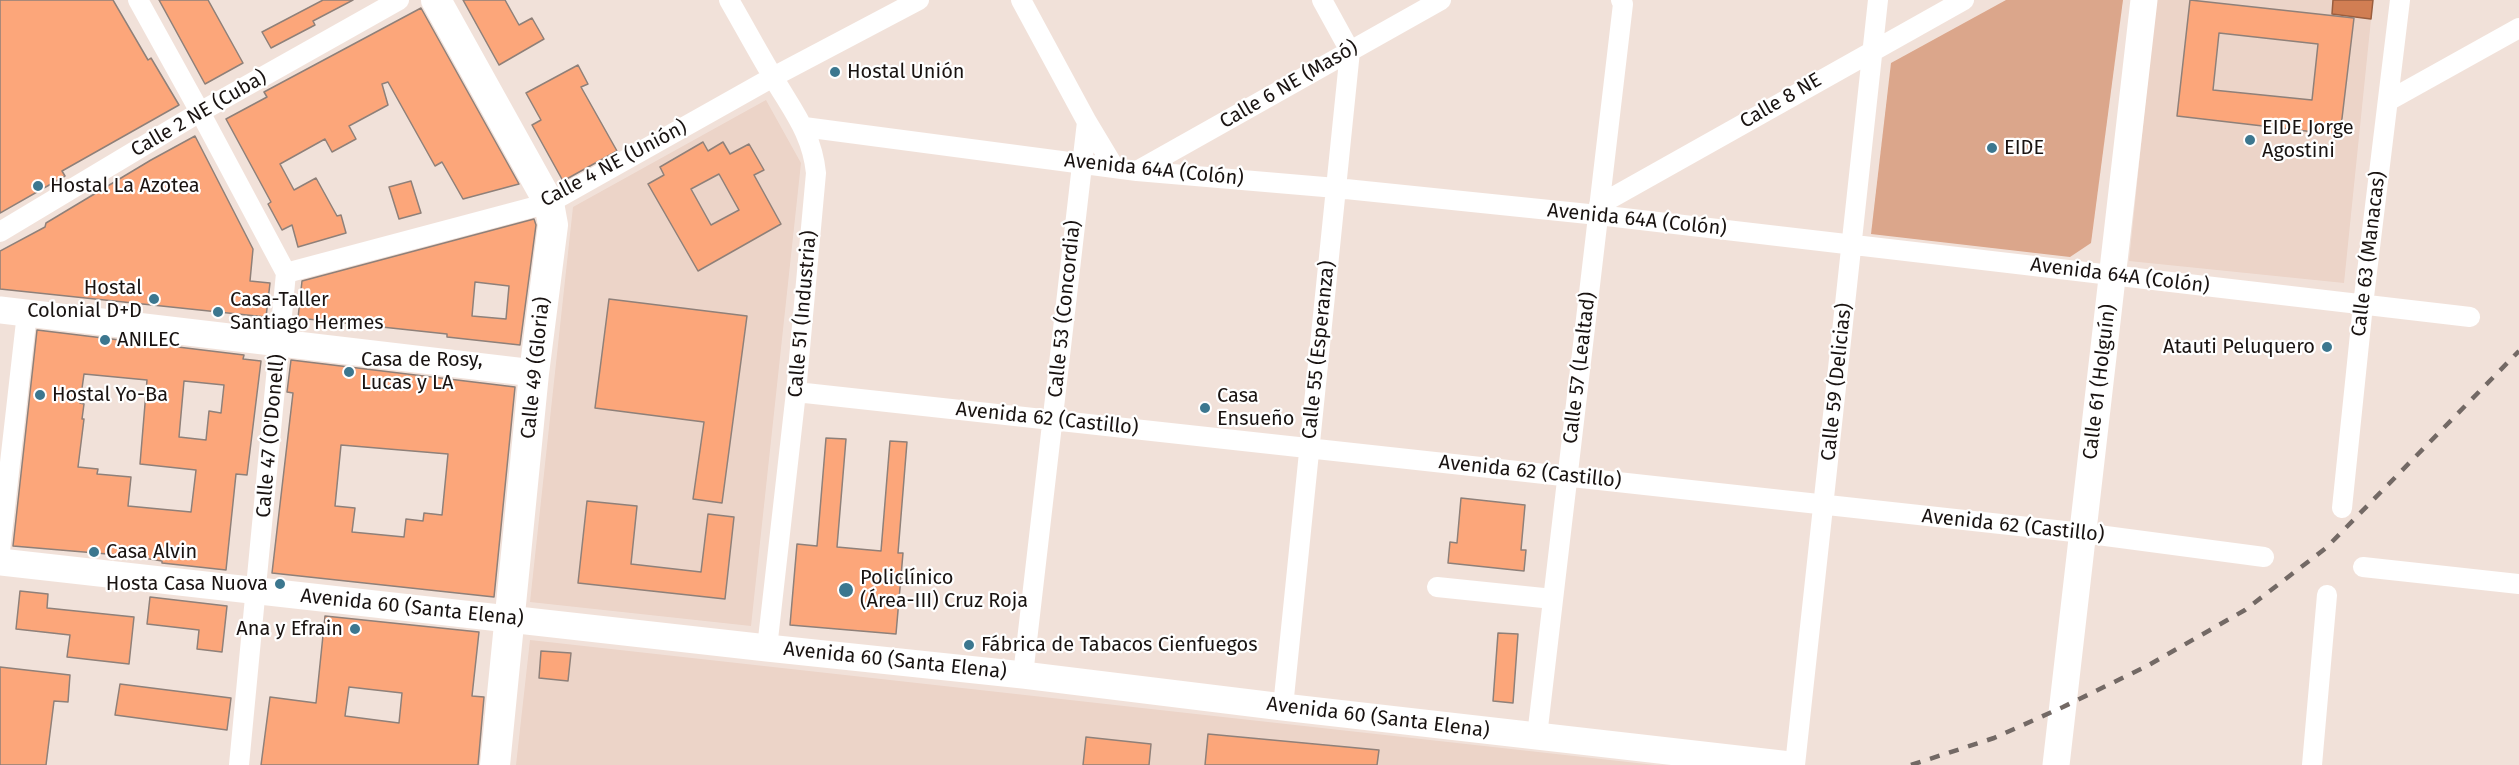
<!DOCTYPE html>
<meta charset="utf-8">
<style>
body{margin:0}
canvas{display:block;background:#f1e1d9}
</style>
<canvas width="2519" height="765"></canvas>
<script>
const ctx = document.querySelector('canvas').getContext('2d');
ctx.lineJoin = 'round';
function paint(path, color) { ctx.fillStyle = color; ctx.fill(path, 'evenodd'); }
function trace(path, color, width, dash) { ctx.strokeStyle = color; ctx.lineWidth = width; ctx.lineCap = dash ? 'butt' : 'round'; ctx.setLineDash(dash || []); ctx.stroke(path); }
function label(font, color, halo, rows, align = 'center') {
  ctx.font = font + ' "Fira Sans",sans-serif'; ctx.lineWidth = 4.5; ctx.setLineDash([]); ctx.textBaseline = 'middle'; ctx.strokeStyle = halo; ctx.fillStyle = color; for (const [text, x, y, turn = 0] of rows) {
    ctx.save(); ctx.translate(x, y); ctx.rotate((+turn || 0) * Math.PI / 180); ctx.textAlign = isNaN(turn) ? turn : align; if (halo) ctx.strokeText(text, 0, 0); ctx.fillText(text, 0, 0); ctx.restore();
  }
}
paint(new Path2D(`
 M2156,0H2373L2344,283L2129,261Z
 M766,100L801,163L751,626L530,602L573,207Z
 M530,640L1655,765H516Z`), '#ecd4c8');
paint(new Path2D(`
 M2006,0H2123L2091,243L2070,257L1871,234L1891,63Z`), '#dba68b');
const water = new Path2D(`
 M2333,0H2373L2371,19L2332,14Z`);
paint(water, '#d17e53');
trace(water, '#9a5e3f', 1.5);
const building = new Path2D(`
 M0,0H113L148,60L151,58L179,105L62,171L65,176L0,213Z
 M159,0H208L243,63L205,84Z
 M323,0H353L313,21L315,25L271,48L262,32Z
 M463,0H505L519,25L532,18L544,39L499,65Z
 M2190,0L2354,18L2340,135L2177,116ZM2219,33L2318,44L2312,100L2213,90Z
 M421,8L519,184L463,199L442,162L435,166L388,82L382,84L388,105L349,126L356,139L332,152L325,139L280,164L294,190L316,178L337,216L341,215L346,233L298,247L292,225L282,230L268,204L271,202L226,119L267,97L264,92Z
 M578,65L588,84L581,87L617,151L563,181L532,125L541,120L526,93Z
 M195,136L253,249L250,281L270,283L266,317L0,289V251L45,227L46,223L151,160Z
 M703,142L708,151L723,142L730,154L749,144L764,170L754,175L781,224L698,271L648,184L664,175L660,167ZM719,174L739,210L711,225L691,189Z
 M411,181L421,213L399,219L389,187Z
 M534,219L536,225L520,345L447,337V334L298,318L302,281ZM475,282L509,286L506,319L472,316Z
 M609,299L747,316L722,503L693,499L704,422L595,408Z
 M37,330L244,355L243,359L261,361L247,475L236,474L226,570L162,563V561L131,556L13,546ZM84,374L147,380L140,464L196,470L191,512L128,506L131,477L97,474L98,469L78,467L84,419H82L84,404L80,403ZM184,381L224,385L221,413L209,411L206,440L179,437Z
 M291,360L515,387L494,597L272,573L293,393L287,392ZM341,445L448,454L442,515L424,513L423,521L406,519L404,537L352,532L355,508L335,506Z
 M826,438L846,439L837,547L881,551L890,441L907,442L898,553H903L896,634L790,625L797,544L817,546Z
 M1461,498L1525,505L1521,550H1526L1524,571L1448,563L1450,542L1457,543Z
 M587,501L637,506L631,564L701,572L708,514L734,517L725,599L578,583Z
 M20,591L48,594L47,608L134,617L129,664L67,657L70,635L16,629Z
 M150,597L227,606L222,652L197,649L199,630L147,624Z
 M325,616L479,632L472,696L484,697L478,765H261L270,697L316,703ZM349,687L402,693L399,723L345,716Z
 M1498,633L1518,634L1513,703L1493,701Z
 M541,651L571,653L568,681L539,678Z
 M0,667L70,675L68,702L54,701L46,765H0Z
 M120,684L231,698L227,730L115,715Z
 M1208,734L1379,750L1377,765H1205Z
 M1086,737L1151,744L1149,765H1083Z`);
paint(building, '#fca67a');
trace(building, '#8f8079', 1.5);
trace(new Path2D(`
 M138,0L200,112L286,273L239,765
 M729,0C744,26 758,52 773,77C792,110 812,133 816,173L796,392L767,648
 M1021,0L1087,122L1114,167
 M2388,101L2519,28
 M804,127L1137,171L1336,188L1598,215L2470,317
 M1137,171L1441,0
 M1599,205L1964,0
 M0,232L200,112L399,0
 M286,273L549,203L773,77L919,0
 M796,392L2083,533L2264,557
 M2342,508L2363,305L2400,0
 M0,551L27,313
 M2363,567L2519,584
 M1437,587L1553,599
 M1023,675L1087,122
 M1283,707L1350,51L1322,0
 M1537,736L1623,4L1621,0
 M1795,765L1878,0
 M2312,765L2327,595`), '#fff', 20);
trace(new Path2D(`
 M0,310L534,373
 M0,562L767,648L1023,675L1283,707L1790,765
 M2056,765L2144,0`), '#fff', 27);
trace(new Path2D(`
 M436,0L549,203L553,225L534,373L495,765`), '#fff', 30);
trace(new Path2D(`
 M1911,765L1994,738L2063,707L2147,666L2245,610L2326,548L2519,351`), '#736965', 4.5, [10, 10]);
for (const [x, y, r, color] of [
 [835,72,6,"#3c778f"],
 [2250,140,6,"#3c778f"],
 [1992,148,6,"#3c778f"],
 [38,186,6,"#3c778f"],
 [154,299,6,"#3c778f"],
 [218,312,6,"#3c778f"],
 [105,340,6,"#3c778f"],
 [2327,347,6,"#3c778f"],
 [349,372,6,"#3c778f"],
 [40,395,6,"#3c778f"],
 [1205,408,6,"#3c778f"],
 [94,552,6,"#3c778f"],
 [280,584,6,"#3c778f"],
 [846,590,8,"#3c778f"],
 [355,629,6,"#3c778f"],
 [969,645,6,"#3c778f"]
]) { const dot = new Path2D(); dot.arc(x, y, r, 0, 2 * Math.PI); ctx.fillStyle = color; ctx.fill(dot); trace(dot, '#fff', 2); }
label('20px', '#191311', '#fff', [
 ["Hostal Unión",847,72],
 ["EIDE Jorge",2262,128],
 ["Agostini",2262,151],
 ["EIDE",2004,148],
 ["Hostal La Azotea",50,186],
 ["Hostal",142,288,"right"],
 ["Colonial D+D",142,311,"right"],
 ["Casa-Taller",230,300],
 ["Santiago Hermes",230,323],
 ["ANILEC",117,340],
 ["Atauti Peluquero",2315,347,"right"],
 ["Casa de Rosy,",361,360],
 ["Lucas y LA",361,383],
 ["Hostal Yo-Ba",52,395],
 ["Casa",1217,396],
 ["Ensueño",1217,419],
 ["Casa Alvin",106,552],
 ["Policlínico",860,578],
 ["(Área-III) Cruz Roja",860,601],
 ["Hosta Casa Nuova",268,584,"right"],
 ["Ana y Efrain",343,629,"right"],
 ["Fábrica de Tabacos Cienfuegos",981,645]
], 'left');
label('20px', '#191311', '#fff', [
 ["Calle 6 NE (Masó)",1289,85,-30],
 ["Calle 8 NE",1781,101,-30],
 ["Calle 2 NE (Cuba)",199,114,-30],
 ["Calle 4 NE (Unión)",614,164,-28],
 ["Avenida 64A (Colón)",1154,170,6],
 ["Avenida 64A (Colón)",1637,220,6],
 ["Calle 63 (Manacas)",2369,254,-83],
 ["Avenida 64A (Colón)",2120,276,7],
 ["Calle 53 (Concordia)",1065,309,-84],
 ["Calle 51 (Industria)",803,314,-85],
 ["Calle 55 (Esperanza)",1319,350,-84],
 ["Calle 49 (Gloria)",536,368,-84],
 ["Calle 57 (Lealtad)",1580,368,-83],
 ["Calle 59 (Delicias)",1837,382,-84],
 ["Calle 61 (Holguín)",2100,382,-83],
 ["Avenida 62 (Castillo)",1047,419,6],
 ["Calle 47 (O'Donell)",271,436,-85],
 ["Avenida 62 (Castillo)",1530,472,6],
 ["Avenida 62 (Castillo)",2013,526,6],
 ["Avenida 60 (Santa Elena)",412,608,6],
 ["Avenida 60 (Santa Elena)",895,661,6],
 ["Avenida 60 (Santa Elena)",1378,718,7]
]);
</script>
